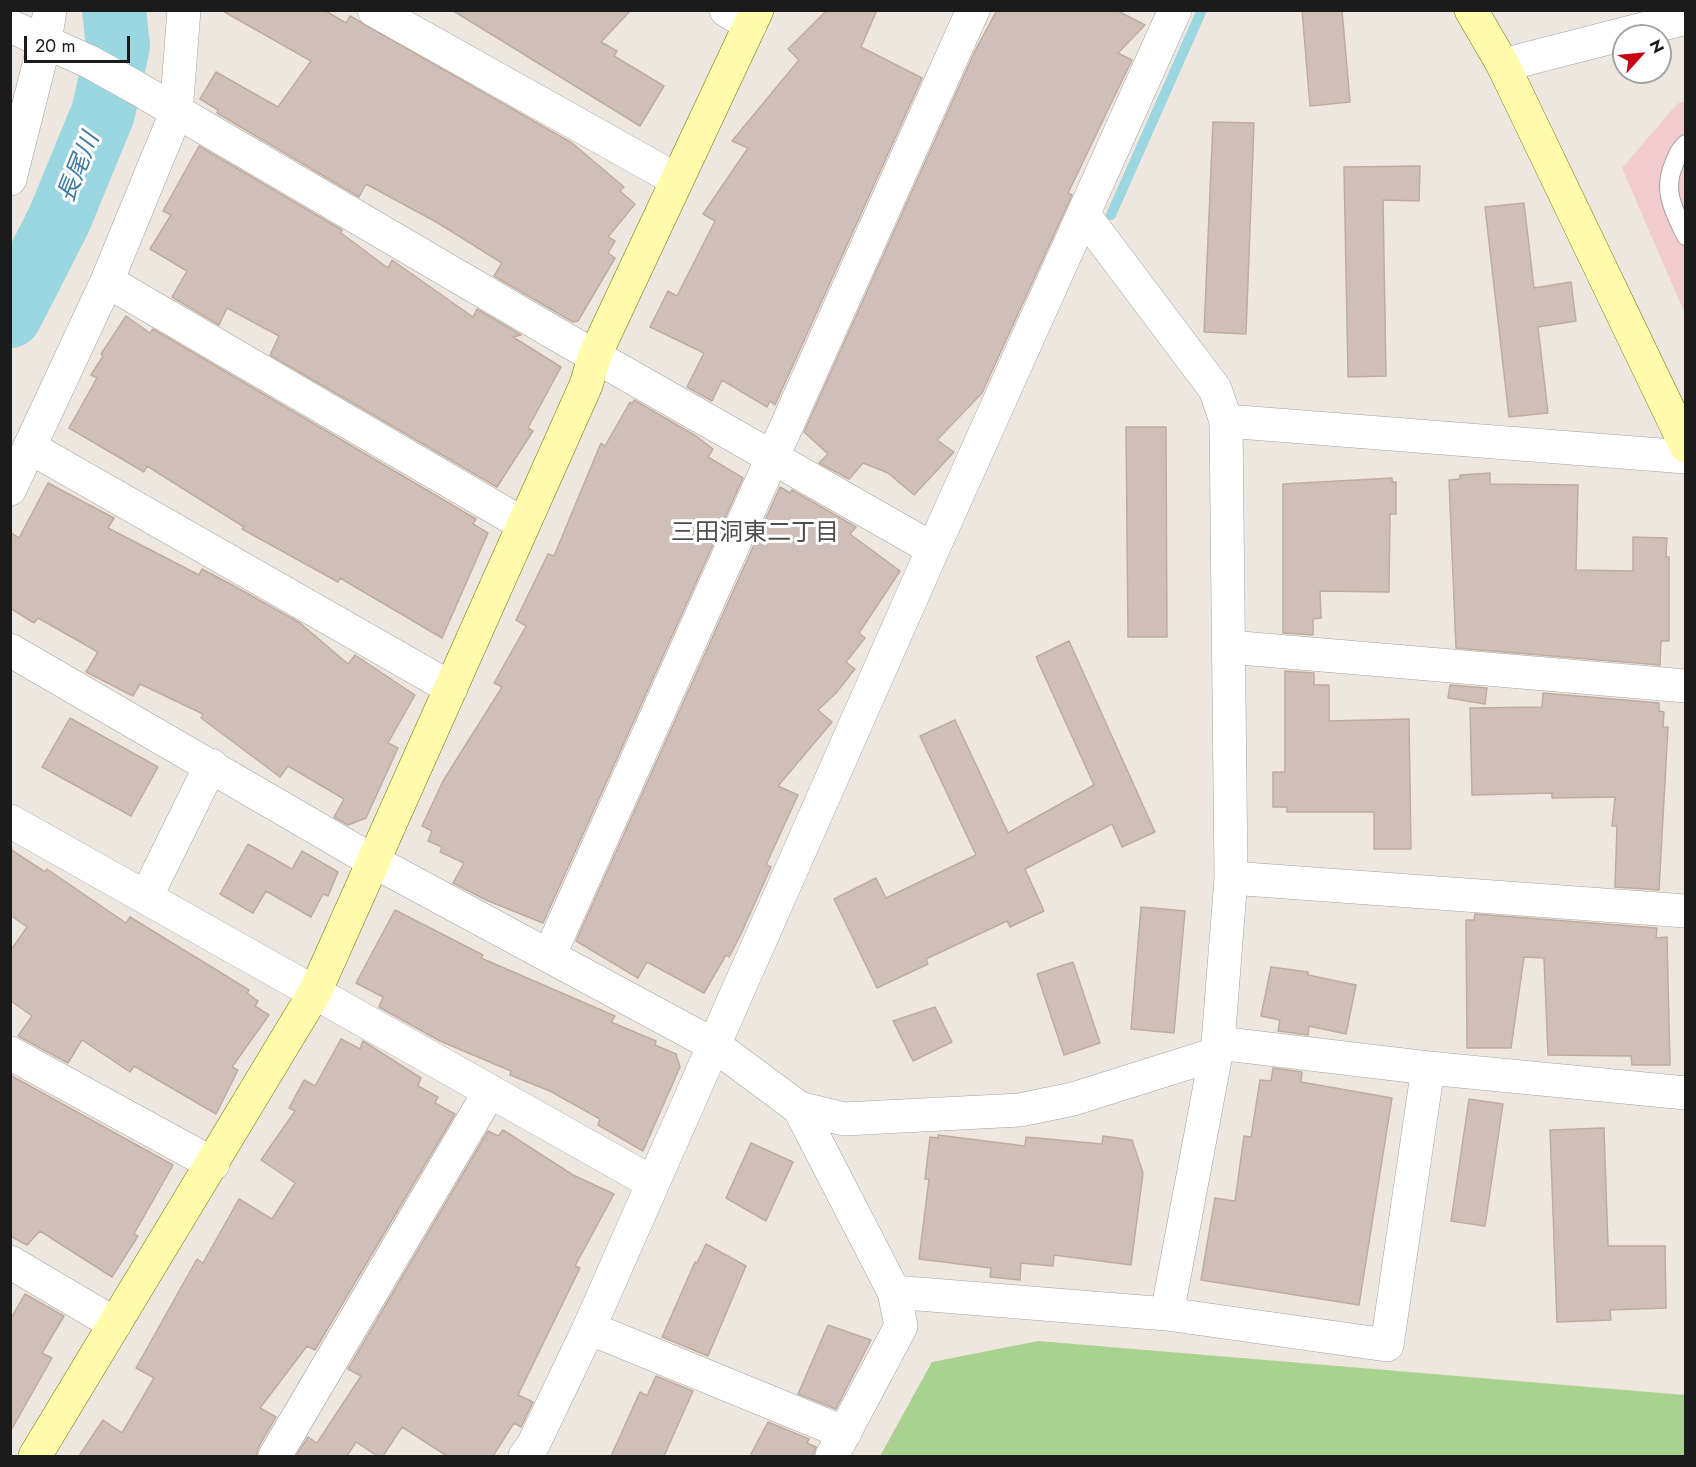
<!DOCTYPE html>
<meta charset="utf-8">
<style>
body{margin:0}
#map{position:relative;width:1696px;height:1467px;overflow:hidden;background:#eee7df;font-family:Jost,sans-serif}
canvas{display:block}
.frame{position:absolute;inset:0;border:12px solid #1b1b1b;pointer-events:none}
.north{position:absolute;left:1612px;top:24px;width:60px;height:60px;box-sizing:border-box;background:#fff;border:2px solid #a4a4a4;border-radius:50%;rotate:63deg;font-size:16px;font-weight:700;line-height:24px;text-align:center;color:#1b1b1b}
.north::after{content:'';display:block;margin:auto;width:21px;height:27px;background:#c50012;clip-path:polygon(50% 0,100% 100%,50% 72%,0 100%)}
.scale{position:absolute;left:24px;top:36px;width:106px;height:27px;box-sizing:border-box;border:3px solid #1b1b1b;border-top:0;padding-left:8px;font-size:18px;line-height:21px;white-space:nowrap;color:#1b1b1b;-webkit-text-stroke:4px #fff;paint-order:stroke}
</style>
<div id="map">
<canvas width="1696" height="1467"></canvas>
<div class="frame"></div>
<div class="north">N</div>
<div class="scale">20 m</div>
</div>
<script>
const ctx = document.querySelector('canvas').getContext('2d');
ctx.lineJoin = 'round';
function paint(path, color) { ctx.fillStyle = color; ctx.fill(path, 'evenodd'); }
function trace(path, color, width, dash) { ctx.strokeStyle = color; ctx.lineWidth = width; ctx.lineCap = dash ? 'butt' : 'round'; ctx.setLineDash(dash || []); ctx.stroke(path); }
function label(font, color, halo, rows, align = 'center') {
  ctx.font = font + ' Jost,"Noto Sans JP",sans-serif'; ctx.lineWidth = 6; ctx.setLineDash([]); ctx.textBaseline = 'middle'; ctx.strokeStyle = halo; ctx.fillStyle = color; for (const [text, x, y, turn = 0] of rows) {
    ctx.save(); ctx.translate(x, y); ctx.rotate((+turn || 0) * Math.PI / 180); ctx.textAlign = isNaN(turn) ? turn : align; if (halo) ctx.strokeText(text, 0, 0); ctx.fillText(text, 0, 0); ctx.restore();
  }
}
paint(new Path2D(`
 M1685,101V314L1622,168L1677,104Z`), '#f1cbcd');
paint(new Path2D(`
 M1038,1341L1685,1395V1456H880L932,1362Z`), '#a9d18f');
trace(new Path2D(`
 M1111,215L1202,10`), '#9ad7e0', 10);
trace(new Path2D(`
 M10,316L59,220L103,113L118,46L114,10`), '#9ad7e0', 64);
const building = new Path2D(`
 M221,10H324L346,23L350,16L572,143L624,187L620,191L635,204L608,237L615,241L608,253L615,258L578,321L573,322L494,276L502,263L438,223L366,184L359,197L217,113L218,110L200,99L216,72L278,107L311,61Z
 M452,10H631L601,42L617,51L614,56L664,86L640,126Z
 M827,10H877L861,47L922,78L775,405L770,401L767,407L722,380L712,401L687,387L704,353L650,327L668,291L677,296L715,221L703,214L748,148L732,141L799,60L788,49Z
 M997,10H1116L1145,25L1118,53L1132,60L1068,193L1072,195L982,393L937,440L954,452L914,495L888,473L863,463L849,479L819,463L828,454L804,432L975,51Z
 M1302,10H1342L1350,102L1310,106Z
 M1213,122L1254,123L1246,334L1204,332Z
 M199,146L342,230L341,233L388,268L392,260L473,317L477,309L521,335L513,337L561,367L528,428L533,431L497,487L270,355L279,336L227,308L219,325L172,297L187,271L150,249L171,215L163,211Z
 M1420,166L1419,201L1383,200L1386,376L1348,377L1344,167Z
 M1524,203L1534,288L1571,282L1576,321L1538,327L1548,413L1509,417L1485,207Z
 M126,316L150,333L153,329L476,519L473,524L488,533L442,638L340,578L338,582L242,529L244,527L147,466L144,472L69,428L97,378L91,375L103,356L101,354Z
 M634,400L696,436L713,449L708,457L743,478L543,923L486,900L453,883L464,863L440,852L442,847L428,841L432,831L422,826L443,781L502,687L494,683L526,626L516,620L548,554L554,556L601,443L605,446L630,402L632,404Z
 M1126,427H1166L1167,637H1128Z
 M1490,473V484L1578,485L1576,570L1633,571V537L1667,538L1666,557H1669V641H1661L1660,665L1456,648L1449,480L1460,479V475Z
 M1392,478V482H1396V514H1390L1389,592L1320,591L1321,618L1313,619V635L1283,633V484Z
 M48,483L114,518L108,528L199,575L202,569L234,586L300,623L348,664L355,655L415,695L388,743L398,748L366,818L348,825L334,817L344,799L288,766L280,777L201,718L203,714L140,684L133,696L86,672L98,652L38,618L34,623L10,608V532L19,538Z
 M780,487L790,493L792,490L856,527L850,534L900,571L859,633L865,638L846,662L855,669L836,693L818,710L832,722L778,786L798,795L766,865L771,867L741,934L729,957L726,955L704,993L647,962L638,978L576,941Z
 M1069,641L1155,832L1122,847L1112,824L1025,869L1044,911L1010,927L1007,921L926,959L928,964L877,988L834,899L876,878L886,898L976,855L920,736L955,720L1008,833L1094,785L1036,657Z
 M1285,671L1314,673V685H1329V721L1409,719L1411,849H1374V812H1287V807H1273V772H1285Z
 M1450,685L1487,688L1485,704L1448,698Z
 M1543,693L1659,703V711L1664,712L1663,727H1668L1659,890L1615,887L1617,826H1612L1615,797L1552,798V793L1472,795L1470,708L1542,707Z
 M70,718L158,767L131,816L42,767Z
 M248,844L292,869L302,851L338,872L328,896L323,894L311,917L266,891L253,913L220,894Z
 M10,849L45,872L47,869L126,923L130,917L249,990L247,993L258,1001L255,1006L269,1015L232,1067L238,1070L216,1114L134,1066L130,1072L82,1040L68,1063L18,1036L32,1016L11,1001V950L27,927L10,915Z
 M1141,907L1185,911L1174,1033L1131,1029Z
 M395,910L483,955L481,958L615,1016L611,1022L656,1041L655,1045L676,1054L680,1067L643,1151L598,1125L600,1119L550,1091L510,1075L511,1071L440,1041L379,1007L383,997L356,983Z
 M1475,914L1657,928L1656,938L1667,937L1670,1065H1632L1631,1056L1548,1055L1544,958L1524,957L1511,1048H1467L1466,920H1474Z
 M1073,962L1100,1043L1064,1055L1037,974Z
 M1271,967L1308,972V975L1356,985L1346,1034L1309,1026L1308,1035L1278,1031L1280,1020L1261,1016Z
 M935,1007L952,1042L913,1061L893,1021Z
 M341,1039L360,1049L363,1041L421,1078L418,1086L438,1097L435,1103L455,1114L315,1350L307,1346L260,1408L276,1417L259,1446L256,1456H79L103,1420L122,1433L154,1378L136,1368L197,1259L203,1263L239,1199L272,1219L295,1183L261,1160L295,1111L289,1108L304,1080L315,1086Z
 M1273,1068L1302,1072L1301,1082L1392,1098L1359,1305L1201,1280L1215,1198L1235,1201L1244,1136L1251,1137L1260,1080L1271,1081Z
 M10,1075L173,1165L134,1234L138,1236L112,1277L40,1231L27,1245L10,1236Z
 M1469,1099L1503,1104L1485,1226L1451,1221Z
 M1604,1128L1608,1246H1665L1666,1308L1610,1310L1611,1320L1557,1322L1550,1130Z
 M503,1130L573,1175L614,1194L575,1266L580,1268L518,1395L533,1402L521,1427L514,1423L493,1456H447L402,1427L383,1456H377L356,1442L347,1456H296L308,1437L317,1443L361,1376L348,1369L488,1131L498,1136Z
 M938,1135L1025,1146L1026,1137L1102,1144L1103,1136L1132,1140L1143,1173L1131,1265L1054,1255L1053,1266L1021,1263L1020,1280L990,1277L991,1268L919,1259L929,1179H925L930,1137L938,1138Z
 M751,1143L793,1162L766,1221L726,1198Z
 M706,1244L746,1266L708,1356L662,1337L695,1262L697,1263Z
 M25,1294L64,1316L42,1353L52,1358L10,1432V1320Z
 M828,1325L871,1340L836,1409L798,1394Z
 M656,1376L693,1391L664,1456H611L640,1392L647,1396Z
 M768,1422L809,1439L807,1443L816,1447L813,1456H750Z`);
paint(building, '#cebfb8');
trace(building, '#c0aba0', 1.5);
const lane = new Path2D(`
 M1686,144C1679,150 1677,156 1674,164C1662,191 1674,211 1686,236`);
const street = new Path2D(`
 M374,10L677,180
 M726,10L750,25
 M10,26L90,62L135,87L556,334L933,549
 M1503,65L1686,18
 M10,179L45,41L50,10
 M1084,215L1215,389L1226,421L1231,878L1218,1043L1167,1314
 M107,281L523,524
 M1226,421L1686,457
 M31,448L451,688
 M10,489L107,281L176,113L184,10
 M1229,647L1686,686
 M10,650L373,861L714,1045L799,1108L894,1292L901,1326L832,1456
 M10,821L653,1183
 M1231,878L1686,911
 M146,897L211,765
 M549,956L973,10
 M1218,1043L1428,1068
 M10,1053L213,1164
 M799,1108L844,1119L1020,1110L1073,1099L1216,1054
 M10,1262L115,1324
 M894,1292L1167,1314L1387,1345L1428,1068L1686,1093
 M589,1328L845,1433
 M275,1456L490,1091
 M525,1456L533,1445L589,1328L933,549L1175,10`);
const secondary = new Path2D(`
 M1471,10L1503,65L1686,446
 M35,1456L315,992L586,385L595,355L757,10`);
trace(lane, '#a2a2a2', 20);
trace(street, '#a2a2a2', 34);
trace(secondary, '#717300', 34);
trace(lane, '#fff', 18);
trace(street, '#fff', 33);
trace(secondary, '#fffcab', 33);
label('italic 24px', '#3b78a2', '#fff', [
 ["長尾川",80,168,-68]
]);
label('24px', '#4e4e4e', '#fff', [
 ["三田洞東二丁目",755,534]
]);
</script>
